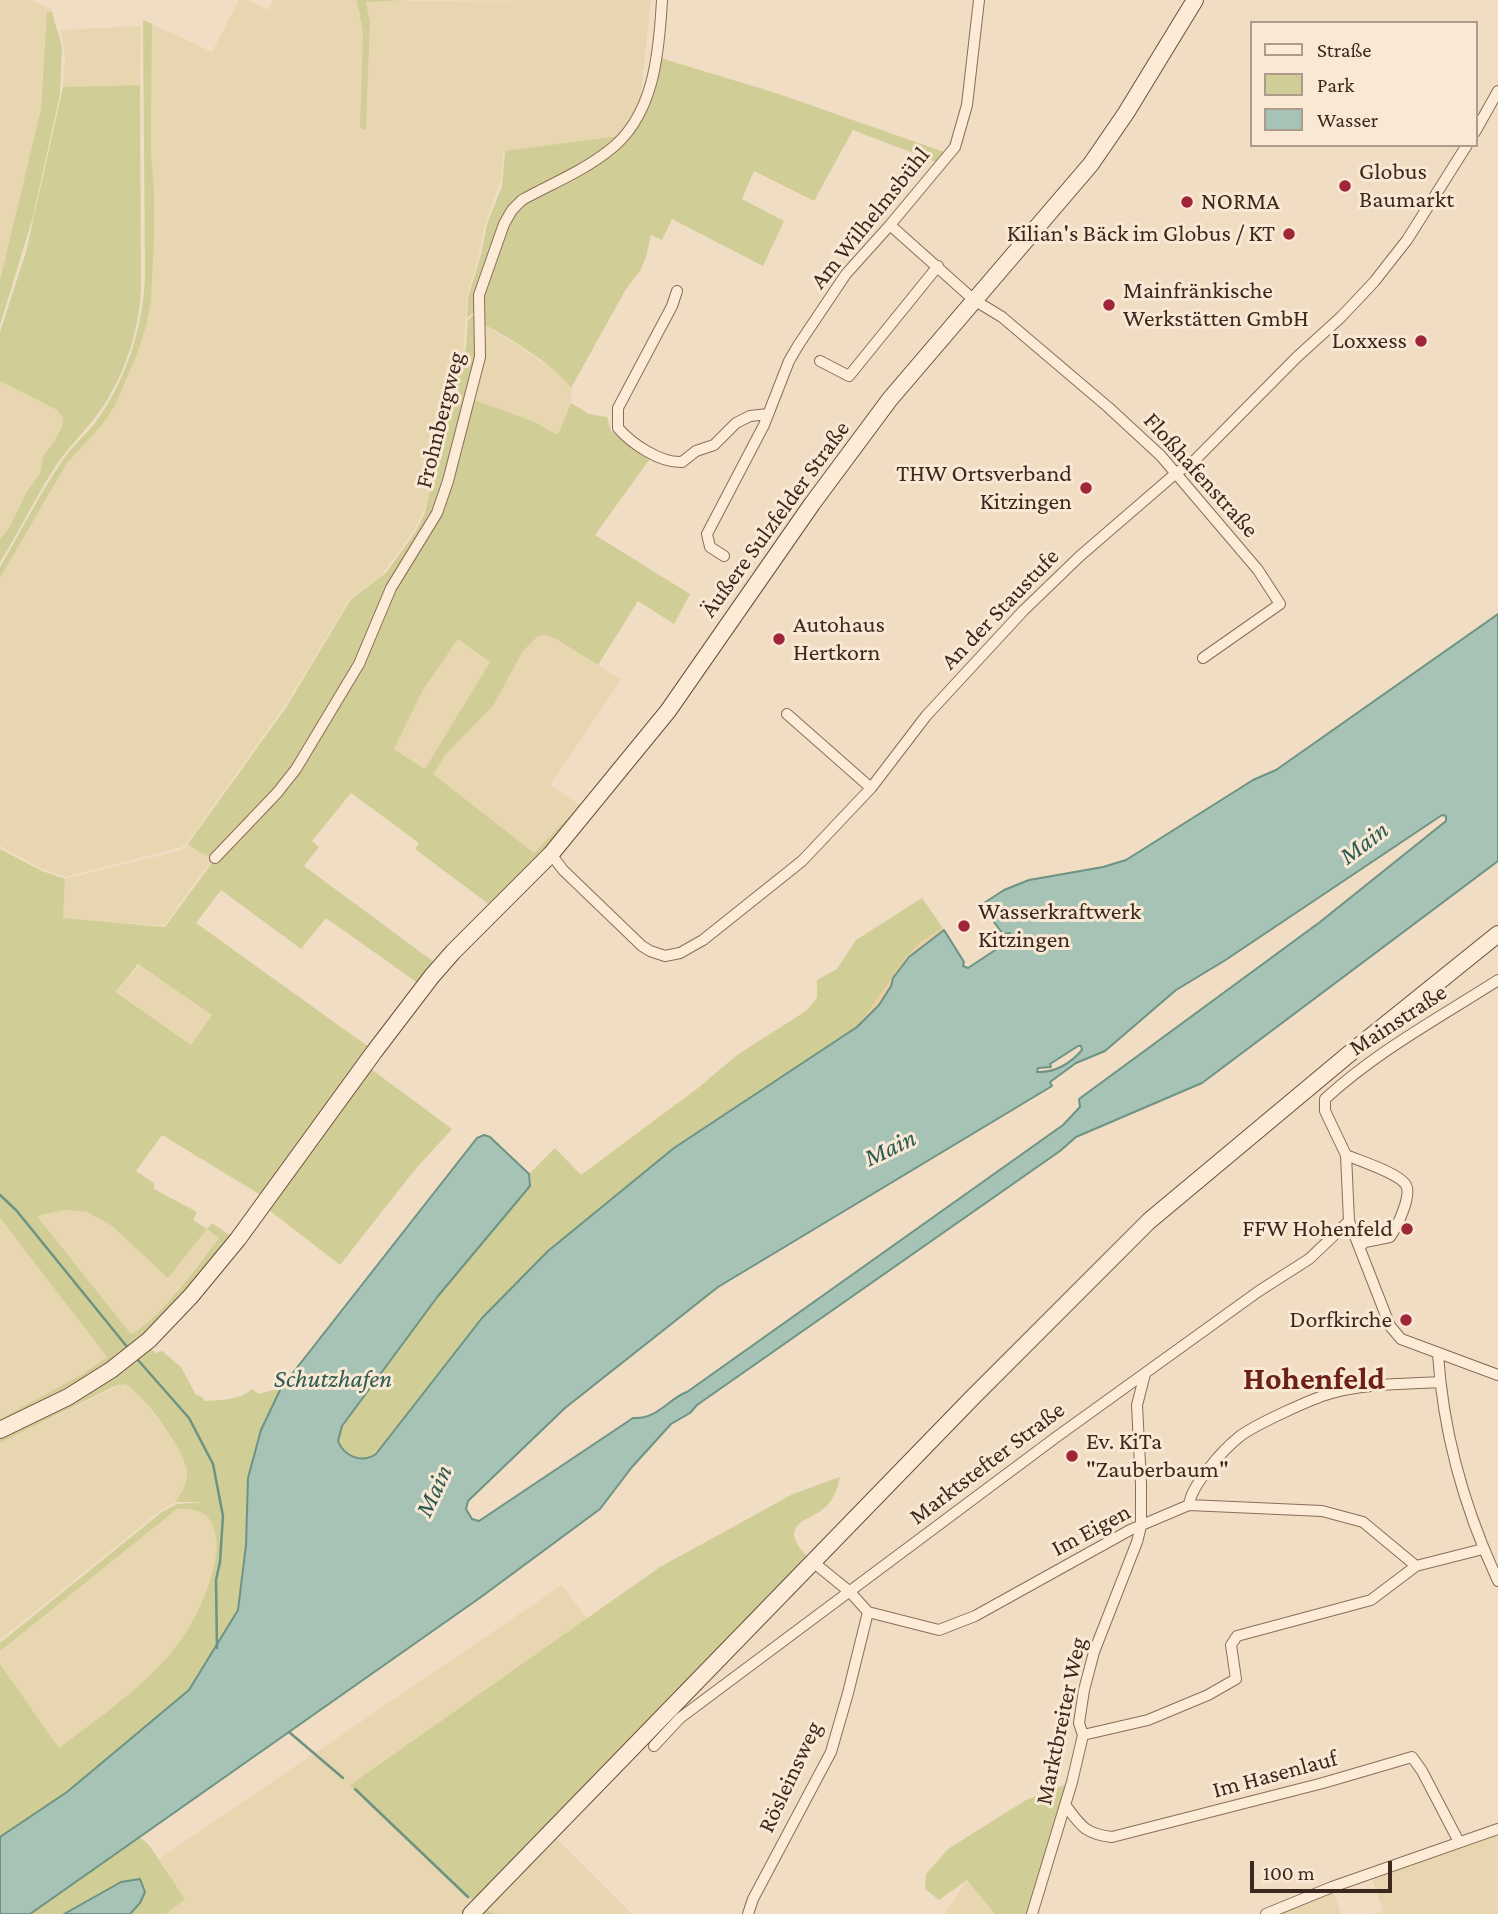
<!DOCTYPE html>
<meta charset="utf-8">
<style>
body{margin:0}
#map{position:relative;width:1498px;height:1914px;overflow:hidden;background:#f1ddc3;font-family:"Crimson Pro",serif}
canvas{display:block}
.legend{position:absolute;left:1250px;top:21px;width:228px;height:126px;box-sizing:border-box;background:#f8e8d4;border:2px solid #ad9b8b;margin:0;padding:9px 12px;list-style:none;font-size:21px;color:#3c281e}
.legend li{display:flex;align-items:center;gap:14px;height:35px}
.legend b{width:35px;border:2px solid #ad9b8b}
.scale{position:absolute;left:1250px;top:1861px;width:142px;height:32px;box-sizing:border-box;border:4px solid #3c281e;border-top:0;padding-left:9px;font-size:21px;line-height:24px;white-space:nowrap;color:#3c281e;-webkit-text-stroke:5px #f8e8d4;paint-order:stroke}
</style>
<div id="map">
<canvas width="1498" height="1914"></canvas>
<ul class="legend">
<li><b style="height:9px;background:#fbebd7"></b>Straße</li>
<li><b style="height:19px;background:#d0ce96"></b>Park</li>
<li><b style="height:19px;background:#a6c3b6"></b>Wasser</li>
</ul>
<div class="scale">100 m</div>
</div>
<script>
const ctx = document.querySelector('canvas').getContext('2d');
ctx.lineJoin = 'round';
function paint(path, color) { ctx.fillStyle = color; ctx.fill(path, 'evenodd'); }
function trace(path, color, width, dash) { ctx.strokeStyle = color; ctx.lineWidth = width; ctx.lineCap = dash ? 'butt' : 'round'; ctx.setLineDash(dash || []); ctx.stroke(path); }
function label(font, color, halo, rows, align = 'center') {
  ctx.font = font + ' "Crimson Pro",serif'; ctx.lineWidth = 6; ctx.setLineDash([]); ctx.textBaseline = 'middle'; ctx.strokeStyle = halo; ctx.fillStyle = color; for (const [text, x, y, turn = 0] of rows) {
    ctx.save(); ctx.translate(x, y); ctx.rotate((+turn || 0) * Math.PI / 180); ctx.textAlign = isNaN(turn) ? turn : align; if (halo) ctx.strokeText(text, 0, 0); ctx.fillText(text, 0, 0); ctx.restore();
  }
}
paint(new Path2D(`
 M0,0H30L51,9L52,12L47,13L41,109L0,280Z
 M239,0H247L268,10L274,0H357L363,33L366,130L370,22L366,1L651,0L640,101L633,120L616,138L503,152L501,180L485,224L479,255L467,296L463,356L449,404L428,499L415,529L379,578L350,598L286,704L186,844L182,847L65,877L42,869L0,846V578L67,463L102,425L138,352L146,326L151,301L154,243V186L151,150L152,24L212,52Z
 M141,26L140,85L63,87L65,59L61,30Z
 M480,323L517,345L562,376L571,388V403L559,435L532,421L469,398Z
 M0,381L57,410L63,418L62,425L55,441L43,456L40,473L27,492L9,528L0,539Z
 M544,635L556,639L621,680L550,785L586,809L582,814L573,811L534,853L432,775L446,754L493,706L523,651L538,636Z
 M458,639L490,662L426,769L394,749L423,690Z
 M188,844L201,853L215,858L198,878L164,926L63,918L65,879L178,851L185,848Z
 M139,965L212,1015L191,1045L117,992Z
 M65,1210L87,1212L112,1226L168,1278L207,1229L219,1238L172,1297L145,1325L131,1334L37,1216Z
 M0,1218L107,1357L81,1375L0,1419Z
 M125,1383L138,1394L168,1432L184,1456L188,1473L185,1489L176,1502L161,1510L0,1640V1443Z
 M177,1509H196L205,1514L212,1522L217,1538L216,1560L204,1600L195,1621L180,1644L146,1682L59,1748L0,1664L1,1649Z
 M562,1585L587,1619L350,1785L468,1897L479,1905L550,1832L632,1914H166L185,1899L159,1859Z
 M1498,1829V1914H1374L1383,1910L1370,1873Z
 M967,1880L995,1914H945Z
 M1332,1887L1341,1914H1266Z`), '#e7d6b0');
paint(new Path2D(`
 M357,0H408L366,2L370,22L366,130L360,128L363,33Z
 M47,12H52L62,47L60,94L33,217L0,325V280L41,109Z
 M143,20L152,24L151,150L154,186V243L151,301L146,326L138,352L114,407L102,425L67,463L0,578V567C21,532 39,494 63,460C73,445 87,434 98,419C128,376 144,324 145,272Z
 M657,57L776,93L947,153L939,163L853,130L814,201L754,171L742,199L784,221L763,266L672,219L662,240L651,235L646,257L640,271L626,289L571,388C556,366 505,334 480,323L477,310L467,318L468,297L481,255L487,224L502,186L505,151L628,135Z
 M140,85L141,289C139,334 122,383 94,419C82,434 68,448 57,464C36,496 20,530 0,562V539L9,528L26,493L40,473L43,456L55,441L62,426L63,418L57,410L0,381V332L26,252L63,87Z
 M477,312L480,348L469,398L532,421L558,435L571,403L589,414L607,417L611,431L652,456L595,535L690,594L674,624L638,601L598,665L556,639L544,635L538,636L523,651L493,706L446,754L433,774L534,853L574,811L582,814L494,908L415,849L419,843L351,793L312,841L319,847L304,866L438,965L422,986L326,918L301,949L221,890L196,923L373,1050L264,1197L162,1135L136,1171L154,1183V1189L197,1212L193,1220L207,1229L212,1223L234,1238L129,1355L0,1428V1419L81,1375L107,1357L0,1218V849L42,871L65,879L63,918L165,927L215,859L201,853L188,844L287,706L351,599L386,573L416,531L424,515L466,347L468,320ZM458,639L490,662L425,769L394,749L423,690ZM138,964L212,1015L191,1045L116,992ZM65,1210L87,1212L112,1226L168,1278L207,1229L219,1238C202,1261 155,1324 131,1334L37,1216Z
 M922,898L943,928L920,943L905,959L861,1024L823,1051L674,1148L548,1251L482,1318L376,1454C361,1464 344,1456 338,1440L342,1426L438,1296L528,1190L531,1180L529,1174L555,1148L581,1175L698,1088L737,1055L806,1011L817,998V980L837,969L856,940Z
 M367,1066L452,1129L413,1172L340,1265L265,1207Z
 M148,1344L155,1353L162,1351L181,1367L196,1395L201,1396L205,1401C221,1400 241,1400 252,1389L259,1394L281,1388L261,1430L238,1610L189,1690L67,1792L0,1837V1664L59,1748C123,1699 189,1659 211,1576C216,1561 219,1545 214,1529C209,1511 194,1508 177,1509L0,1651V1643L162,1512L177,1504L206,1502H176C181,1492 188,1485 187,1472C187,1453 142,1392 125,1384L115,1386L0,1443V1432Z
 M840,1477C838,1489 832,1503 822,1510C814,1516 804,1519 798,1525C786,1537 805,1554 813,1562L480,1905L492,1913L501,1914H471L479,1905L468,1897L350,1785L660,1567L793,1494Z
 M1072,1782L1032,1914H995L967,1880L939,1900L925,1889L926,1874L948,1849L1026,1800Z
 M140,1837L149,1845L185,1899L166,1914H130L140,1903L121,1882L64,1914H30Z`), '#d0ce96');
paint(new Path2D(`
 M943,928L944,930C926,941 910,953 898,971C886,988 880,1012 860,1023L905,959L920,943Z`), '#eece9f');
const water = new Path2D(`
 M1498,614V861L1202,1083L1076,1137L1060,1151L697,1405L690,1413L671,1424L632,1467L600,1509L481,1597L30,1914H0V1837L67,1792L189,1690L238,1610L246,1545L248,1478L261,1430L281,1388L477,1138L484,1135L490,1137L529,1174L530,1186L438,1296L342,1426L338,1441C344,1456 361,1464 376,1454L482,1318L548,1251L674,1148L857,1027L879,1005L891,986L893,978L909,957L944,930L964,962L963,966L968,968L1012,939L1010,933L1003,934L981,905L1004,890L1029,880L1103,867L1126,860L1253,780L1276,770ZM1442,815L1446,816V821L1320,922L1079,1099L1080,1107L1063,1125L687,1392C669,1398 657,1420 633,1418L479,1521L472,1519L466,1509L468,1501L565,1408L718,1287L1052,1086L1050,1082L1076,1063L1105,1051L1176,990L1224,961ZM1078,1046H1081L1082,1050C1071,1063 1055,1073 1037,1072L1038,1068L1051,1067L1050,1064Z
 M140,1879L145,1892L140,1903L130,1914H64L121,1882Z`);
paint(water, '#a6c3b6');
trace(water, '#6c9383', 2);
trace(new Path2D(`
 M0,1195L16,1210L128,1348
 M138,1360L189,1418L213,1464L223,1516L220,1562L216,1580L217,1648
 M289,1732L343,1778
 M355,1789L468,1897`), '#6c9383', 2.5);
const minor = new Path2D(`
 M1475,132L1498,91
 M890,225L974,300L1002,317L1108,407L1161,456L1258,570L1280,604L1203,658
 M677,291L672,306L618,408V428C632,444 660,463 682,462L696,451L714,445L736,423L750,416L768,414
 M820,361L849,376L938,266
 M724,556L710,547L707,534L764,425L789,361L799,344L846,274L890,225L955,147L967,105L979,0
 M787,714L871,788
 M551,854L563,870L642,946L650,951L665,956L680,953L703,940L802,861L871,788L926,716L1023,611L1080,556L1175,474L1195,460L1297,357L1341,317L1374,282L1407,240L1467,145
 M215,858L277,793L296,769L359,664L391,588L437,513L448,481L480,357L479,295L504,224L512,210L522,200C551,184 581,172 607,152C654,118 659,54 662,0
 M1498,980C1439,1018 1377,1051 1325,1099V1111L1346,1155L1349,1221L1390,1326L1401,1339L1498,1375
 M1346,1155C1360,1161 1399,1173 1406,1185C1412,1196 1397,1227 1390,1237L1365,1242L1360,1246
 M1438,1354C1443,1432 1465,1510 1498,1581
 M1189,1505C1191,1485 1223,1450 1239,1437C1254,1425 1313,1398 1332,1393C1363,1384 1407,1384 1440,1382
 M813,1562L850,1592L868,1612L939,1630L975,1616L1130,1530L1189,1505L1322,1511L1363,1522L1416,1566L1483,1549
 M1083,1735L1148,1720L1208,1695L1236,1679L1231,1645L1237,1636L1371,1600L1416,1566
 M654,1746L680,1718L1055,1438L1259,1291L1309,1259L1349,1221
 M1066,1806C1081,1826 1085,1834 1112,1837L1323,1783L1412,1757L1422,1771L1459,1842
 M748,1914L753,1899L831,1752L848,1693L868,1612
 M1032,1914L1072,1782L1083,1735L1079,1723L1084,1690L1094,1652L1137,1542L1141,1526V1484L1137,1405L1145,1374
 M1266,1914L1332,1887L1498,1829`);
const secondary = new Path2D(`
 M0,1430L68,1397L111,1370L149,1340L191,1296L238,1239L374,1052L432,976L453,952L551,854L668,711L812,504L890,399L1091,164L1126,113L1195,0
 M471,1914L974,1396L1149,1221L1349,1054L1498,934`);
trace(minor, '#8c6d59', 12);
trace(secondary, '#6e4e3c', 18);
trace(minor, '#fbebd7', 10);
trace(secondary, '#fbebd7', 16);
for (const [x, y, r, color] of [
 [1345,186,7,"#9f2538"],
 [1187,202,7,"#9f2538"],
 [1289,234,7,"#9f2538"],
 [1109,305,7,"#9f2538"],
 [1421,341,7,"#9f2538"],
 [1086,488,7,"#9f2538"],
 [779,639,7,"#9f2538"],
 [964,926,7,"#9f2538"],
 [1407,1229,7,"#9f2538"],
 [1406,1320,7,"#9f2538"],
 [1072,1456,7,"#9f2538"]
]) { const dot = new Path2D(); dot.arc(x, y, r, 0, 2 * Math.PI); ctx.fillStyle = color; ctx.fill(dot); trace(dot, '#f8e8d4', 2.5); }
label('24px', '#3c281e', '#f8e8d4', [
 ["Globus",1359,172],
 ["Baumarkt",1359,200],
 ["NORMA",1201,202],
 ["Kilian's Bäck im Globus / KT",1275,234,"right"],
 ["Mainfränkische",1123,291],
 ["Werkstätten GmbH",1123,319],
 ["Loxxess",1407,341,"right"],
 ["THW Ortsverband",1072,474,"right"],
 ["Kitzingen",1072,502,"right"],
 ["Autohaus",793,625],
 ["Hertkorn",793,653],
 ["Wasserkraftwerk",978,912],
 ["Kitzingen",978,940],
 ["FFW Hohenfeld",1393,1229,"right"],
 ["Dorfkirche",1392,1320,"right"],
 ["Ev. KiTa",1086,1442],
 ["\"Zauberbaum\"",1086,1470]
], 'left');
label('24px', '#3c281e', '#f8e8d4', [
 ["Am Wilhelmsbühl",870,218,-51],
 ["Frohnbergweg",440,420,-76],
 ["Floßhafenstraße",1201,475,48],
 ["Äußere Sulzfelder Straße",775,519,-54],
 ["An der Staustufe",1000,609,-46],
 ["Mainstraße",1398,1020,-33],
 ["Marktstefter Straße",987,1463,-37],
 ["Im Eigen",1091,1530,-28],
 ["Marktbreiter Weg",1061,1721,-78],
 ["Im Hasenlauf",1275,1774,-15],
 ["Rösleinsweg",790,1777,-65]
]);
label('italic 26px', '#2c5c52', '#f8e8d4', [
 ["Main",1364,843,-37],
 ["Main",890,1148,-25],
 ["Schutzhafen",333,1379],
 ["Main",434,1491,-65]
]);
label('bold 32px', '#6b201a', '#f8e8d4', [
 ["Hohenfeld",1314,1379]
]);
</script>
